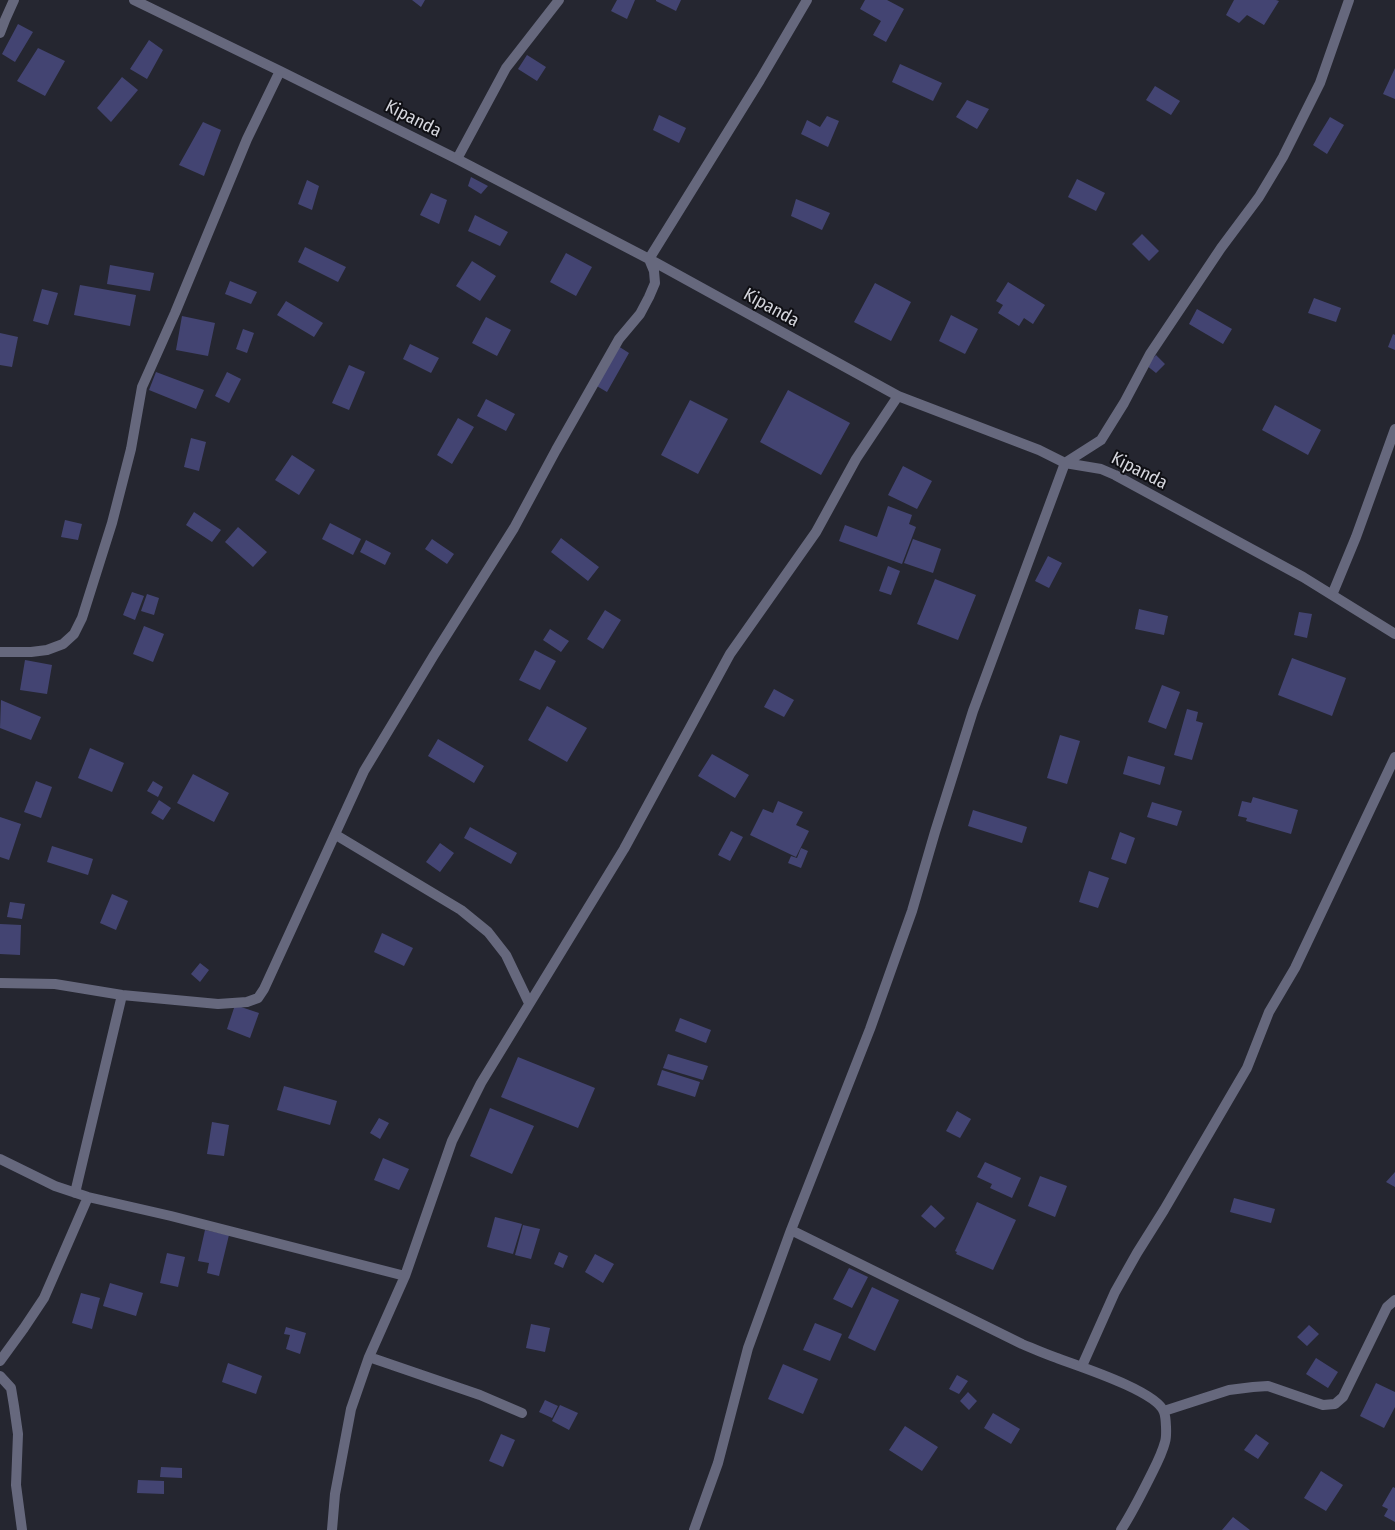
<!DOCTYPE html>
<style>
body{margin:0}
canvas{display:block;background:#252630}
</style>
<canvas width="1395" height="1530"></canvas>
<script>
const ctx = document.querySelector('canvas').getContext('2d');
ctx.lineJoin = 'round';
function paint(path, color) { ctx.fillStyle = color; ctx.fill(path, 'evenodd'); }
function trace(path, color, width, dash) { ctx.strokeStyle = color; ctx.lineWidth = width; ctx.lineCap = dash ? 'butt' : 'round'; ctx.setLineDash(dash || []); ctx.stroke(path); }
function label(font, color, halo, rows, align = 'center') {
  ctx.font = font + ' "Fira Sans Condensed",sans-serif'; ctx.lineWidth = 4; ctx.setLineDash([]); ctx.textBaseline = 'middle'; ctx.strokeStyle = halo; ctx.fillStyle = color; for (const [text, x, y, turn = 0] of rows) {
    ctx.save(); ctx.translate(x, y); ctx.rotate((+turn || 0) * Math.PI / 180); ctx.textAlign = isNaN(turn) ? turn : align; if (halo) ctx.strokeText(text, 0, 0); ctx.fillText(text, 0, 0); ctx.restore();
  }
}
paint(new Path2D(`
 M412,0H425L421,7Z
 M617,0H635L627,19L611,11Z
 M656,0H681L676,11L656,1Z
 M865,0H887L904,9L886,42L873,35L881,21L860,9Z
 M1234,0H1276L1279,1L1264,25L1247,15L1239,23L1226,15Z
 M18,24L33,32L15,62L2,54Z
 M149,40L163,50L147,79L130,69Z
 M38,48L65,61L45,96L17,81Z
 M527,55L546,67L537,81L518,69Z
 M900,64L942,83L933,101L892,82Z
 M1395,68V99L1383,94Z
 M122,77L138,90L111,122L97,108Z
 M1155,86L1180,101L1171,115L1146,100Z
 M967,100L989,109L977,129L956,117Z
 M659,115L686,128L679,143L653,130Z
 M827,116L839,121L828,147L801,134L807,120L820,127Z
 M1330,117L1344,125L1327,154L1313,145Z
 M203,122L221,130L204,176L179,165Z
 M471,177L488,186L481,194L468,186Z
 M1077,179L1105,193L1096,211L1068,197Z
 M307,180L319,186L312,210L298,204Z
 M431,193L447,200L439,224L420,215Z
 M796,199L830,213L822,230L791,216Z
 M475,215L508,232L500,246L468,231Z
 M1142,234L1159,251L1149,261L1132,244Z
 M305,247L346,267L338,282L298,262Z
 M566,253L592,267L576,296L550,282Z
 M472,261L496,276L480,301L456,286Z
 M110,265L154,273L150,291L107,284Z
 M230,281L257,292L251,304L225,294Z
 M1008,282L1045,305L1033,324L1024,318L1019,326L998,313L1003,305L996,301Z
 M875,283L911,302L891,341L854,322Z
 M80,285L136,295L130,326L74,315Z
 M42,289L58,293L48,325L33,321Z
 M1314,298L1341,308L1336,322L1308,313Z
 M286,301L323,323L314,337L277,315Z
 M1197,309L1232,329L1223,344L1189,324Z
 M951,315L978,329L965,354L939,341Z
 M182,316L215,323L208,356L176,350Z
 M486,317L511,330L497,356L472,343Z
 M243,329L254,333L247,353L236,349Z
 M0,333L18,337L12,367L0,365Z
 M1393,334L1395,335V350L1388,347Z
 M410,344L439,358L431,373L403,359Z
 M618,346L629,353L607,392L595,385Z
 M1156,355L1165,364L1156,373L1146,365Z
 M349,365L365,372L349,410L332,403Z
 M156,372L204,390L196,409L149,390Z
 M227,372L241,379L229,403L215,396Z
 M788,390L850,423L821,475L760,442Z
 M486,399L515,414L506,431L477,416Z
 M690,400L728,419L698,474L661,455Z
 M1275,405L1321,430L1308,455L1262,430Z
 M458,418L474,427L452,464L437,455Z
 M191,438L206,442L199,471L184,467Z
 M292,455L315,470L299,495L275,480Z
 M903,466L932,481L917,509L888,495Z
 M888,506L912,515L909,524L916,527L902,564L839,541L845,525L877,537Z
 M194,512L221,530L212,542L186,525Z
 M65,520L82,524L78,540L61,537Z
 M330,523L361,539L353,555L322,539Z
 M238,527L267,552L253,567L225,542Z
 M561,538L599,567L588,581L551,552Z
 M432,539L454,554L447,564L425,549Z
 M913,539L941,549L933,573L904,563Z
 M366,540L391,553L385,565L360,552Z
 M1048,556L1062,563L1049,588L1035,581Z
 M888,566L900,571L891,595L879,591Z
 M935,579L976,595L958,640L917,624Z
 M132,592L144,596L135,620L123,615Z
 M147,594L159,598L154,615L141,611Z
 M1139,609L1168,616L1164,635L1135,629Z
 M605,610L621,620L603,649L587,639Z
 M1299,612L1312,614L1307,638L1294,635Z
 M144,626L164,634L153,662L133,654Z
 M550,629L569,641L561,652L543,640Z
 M535,650L556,661L540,690L519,680Z
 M1292,658L1346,678L1332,716L1278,695Z
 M25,660L52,665L47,694L20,690Z
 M1162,685L1180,692L1166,729L1148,722Z
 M774,689L794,700L784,717L764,707Z
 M1,700L41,717L31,740L0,728Z
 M547,706L587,728L567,762L528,740Z
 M1187,709L1198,712L1196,721L1203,723L1192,760L1174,755Z
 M1060,735L1080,741L1067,784L1047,778Z
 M438,739L484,766L474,783L428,756Z
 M90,748L124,763L112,792L78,778Z
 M712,754L749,775L735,798L698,776Z
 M1128,756L1165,767L1160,785L1123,774Z
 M193,774L229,793L214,822L177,803Z
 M36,781L52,787L41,818L24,812Z
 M153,781L163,787L158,797L147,791Z
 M1253,797L1298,810L1291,834L1246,821L1247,818L1238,816L1242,801L1251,803Z
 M159,800L171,808L163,820L151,813Z
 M778,801L803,812L796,825L809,831L796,857L750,835L763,809L773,813Z
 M1152,802L1182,811L1177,826L1147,817Z
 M973,810L1027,827L1022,843L968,826Z
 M0,817L21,824L9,860L0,857Z
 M470,827L517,853L511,864L464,838Z
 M731,831L743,837L730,861L718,855Z
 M1120,832L1135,838L1126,864L1111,859Z
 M440,843L454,853L440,872L426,862Z
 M52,846L93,859L88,875L47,862Z
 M801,848L808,851L801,868L788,863L791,856L797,858Z
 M1089,871L1109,878L1098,908L1079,902Z
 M112,894L128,901L116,930L100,923Z
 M10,902L25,904L22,919L7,917Z
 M0,924L21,925L20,955L0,954Z
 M382,933L413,948L404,966L374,952Z
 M200,963L209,970L200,982L191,974Z
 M235,1005L259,1013L250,1038L227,1029Z
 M680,1018L711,1030L706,1043L675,1031Z
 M668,1054L708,1066L703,1080L663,1068Z
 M518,1057L595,1088L578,1128L501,1097Z
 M662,1070L700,1082L695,1097L657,1085Z
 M284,1086L337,1101L330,1125L277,1110Z
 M490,1108L534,1126L512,1174L470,1156Z
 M957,1111L971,1119L960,1138L946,1131Z
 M379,1118L389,1123L380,1139L370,1133Z
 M212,1122L229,1125L224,1156L207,1154Z
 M383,1158L409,1169L399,1190L374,1180Z
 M985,1162L1021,1178L1012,1198L990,1188L992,1184L977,1177Z
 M1395,1172V1187L1386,1182Z
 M1040,1176L1067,1186L1055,1217L1028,1206Z
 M1234,1198L1275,1209L1271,1223L1230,1212Z
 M977,1202L1016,1220L993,1270L956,1254L957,1252L955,1251Z
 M931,1205L945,1218L935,1228L921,1216Z
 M495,1217L522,1224L513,1254L487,1247Z
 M523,1225L540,1229L531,1259L515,1255Z
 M205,1230L229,1235L219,1276L207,1273L209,1263L198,1261Z
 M559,1252L568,1256L563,1268L554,1264Z
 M167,1253L185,1257L178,1287L160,1283Z
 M595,1254L614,1264L603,1283L585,1272Z
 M849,1268L868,1277L852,1308L833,1299Z
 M110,1283L143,1293L136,1316L103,1306Z
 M872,1287L899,1300L875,1351L848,1338Z
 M81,1293L100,1298L92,1329L72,1323Z
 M815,1323L842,1334L830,1361L803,1350Z
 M531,1324L550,1328L545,1352L526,1348Z
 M1309,1325L1319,1334L1307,1346L1297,1337Z
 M286,1327L306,1333L300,1354L286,1349L290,1335L284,1334Z
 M1316,1358L1338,1372L1328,1388L1306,1374Z
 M228,1363L262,1376L256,1394L222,1382Z
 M783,1364L818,1379L803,1414L768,1399Z
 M957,1375L968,1381L959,1394L949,1389Z
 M1376,1383L1395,1392V1407L1384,1428L1360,1416Z
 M968,1392L977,1401L969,1410L960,1401Z
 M545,1400L558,1406L552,1418L539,1412Z
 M560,1405L578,1413L569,1430L552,1421Z
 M993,1413L1020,1429L1011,1444L984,1428Z
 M905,1426L938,1447L922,1471L889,1450Z
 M501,1434L515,1440L503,1467L489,1461Z
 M1256,1434L1269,1443L1258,1459L1244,1450Z
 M161,1467L182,1468V1478L160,1477Z
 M1321,1471L1343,1485L1326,1511L1304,1498Z
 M138,1480L164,1481V1494L137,1493Z
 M1393,1487L1395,1488V1522L1384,1516L1388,1509L1382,1506Z
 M1233,1517L1250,1530H1222Z`), '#434472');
trace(new Path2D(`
 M134,0L280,71L457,159L649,259L898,396L1039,450L1065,463L1101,469L1115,475L1303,577L1395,634
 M0,33L5,20L14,0
 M457,159L506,68L559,0
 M1332,595L1356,537L1395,429
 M0,652H31L47,650L63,644L74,634L82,618L112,523L131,449L142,387L175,313L247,139L280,71
 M336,835L461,910L488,932L506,955L529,1003
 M0,983L55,984L122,995L218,1004L247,1002L258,998L264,989L364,771L434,655L514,528L556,450L619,339L640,314L649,297L655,283L654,271L649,259L760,80L807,0
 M0,1159L55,1186L88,1197L171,1216L405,1276
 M75,1193L122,995
 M791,1230L1022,1344C1034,1349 1045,1354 1057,1358C1078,1366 1157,1391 1164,1412C1166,1417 1167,1436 1165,1442C1162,1454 1156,1465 1150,1477C1141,1495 1132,1513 1121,1530
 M369,1357L480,1395L522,1413
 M0,1361L24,1328L44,1298L88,1197
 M1082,1366L1115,1292L1137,1253L1164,1210L1247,1068L1269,1012L1295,968L1395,757
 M0,1376L11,1388L14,1406L18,1434L16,1485L22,1530
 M1164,1411L1229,1390L1253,1387L1268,1386L1323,1405L1335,1404L1343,1397L1387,1307L1395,1300
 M332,1530L335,1494L351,1409L369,1357L405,1276L452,1141L481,1083L624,849L730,654L816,532L856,459L898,396
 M694,1530L718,1463L748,1348L791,1230L870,1029L912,911L935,832L973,711L1065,463L1101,440L1124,403L1150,354L1221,248L1259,197L1283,157L1320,83L1349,0`), '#66687d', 10);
label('18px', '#d4d5dc', '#0f0f14', [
 ["Kipanda",413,119,27],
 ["Kipanda",771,308,29],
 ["Kipanda",1139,471,27]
]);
</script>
